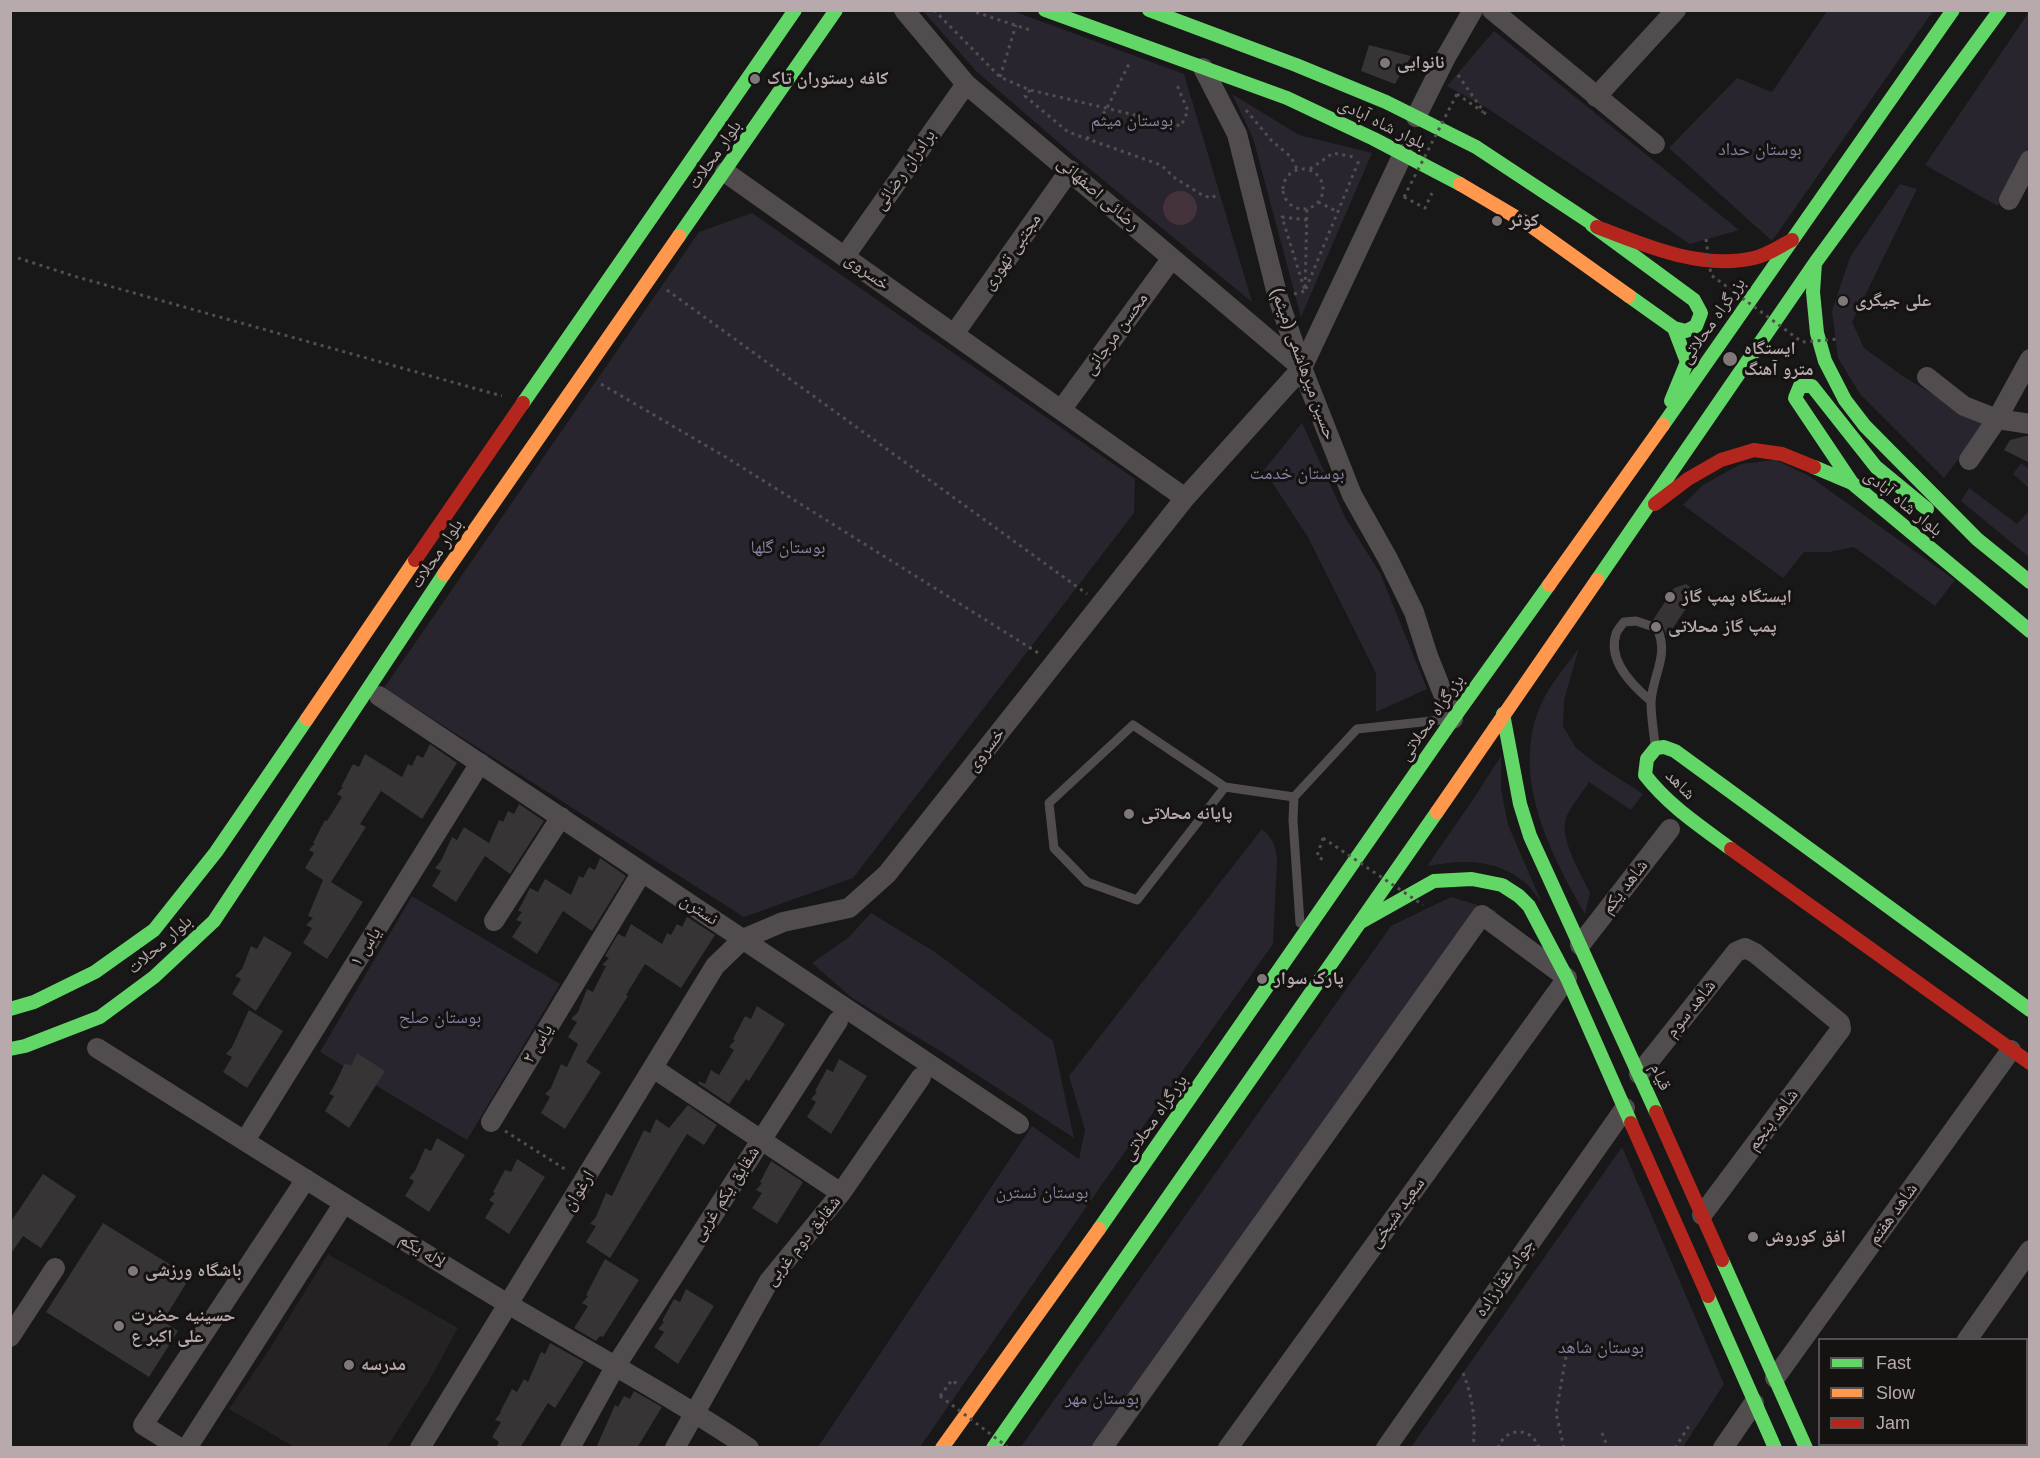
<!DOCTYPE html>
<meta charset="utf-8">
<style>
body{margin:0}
#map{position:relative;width:2040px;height:1458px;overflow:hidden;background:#181818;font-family:Arial,sans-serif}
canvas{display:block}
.frame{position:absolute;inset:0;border:12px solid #b8aaac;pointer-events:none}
.legend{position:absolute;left:1818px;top:1338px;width:210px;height:108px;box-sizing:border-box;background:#141312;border:2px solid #564f50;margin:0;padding:8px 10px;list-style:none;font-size:18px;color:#b8aaac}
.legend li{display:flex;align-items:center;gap:12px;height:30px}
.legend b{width:30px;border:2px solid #564f50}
</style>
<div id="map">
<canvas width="2040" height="1458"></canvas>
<div class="frame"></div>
<ul class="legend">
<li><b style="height:8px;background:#63d668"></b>Fast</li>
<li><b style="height:8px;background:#ff974d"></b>Slow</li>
<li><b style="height:8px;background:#b3261e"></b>Jam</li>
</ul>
</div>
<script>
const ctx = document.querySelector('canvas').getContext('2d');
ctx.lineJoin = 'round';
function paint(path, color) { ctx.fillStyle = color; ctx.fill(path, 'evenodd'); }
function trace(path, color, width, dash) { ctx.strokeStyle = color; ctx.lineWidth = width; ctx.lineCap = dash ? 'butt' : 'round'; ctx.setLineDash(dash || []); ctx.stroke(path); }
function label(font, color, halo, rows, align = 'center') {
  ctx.font = font + ' Arial,"Noto Naskh Arabic",sans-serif'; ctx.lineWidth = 6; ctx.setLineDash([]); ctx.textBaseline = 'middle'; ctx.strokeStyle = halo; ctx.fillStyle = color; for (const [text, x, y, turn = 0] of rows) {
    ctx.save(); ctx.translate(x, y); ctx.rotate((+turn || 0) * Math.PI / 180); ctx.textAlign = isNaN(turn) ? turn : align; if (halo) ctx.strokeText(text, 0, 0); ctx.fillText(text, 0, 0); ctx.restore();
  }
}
paint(new Path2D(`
 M328,1254L458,1328L429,1381L387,1447H294L229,1409L269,1350Z`), '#242222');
paint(new Path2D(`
 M923,11H1013L1184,74L1252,302L1080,161L976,71Z
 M1827,11H1933L1772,241L1669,148L1737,78L1772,92Z
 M2029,12V146L1998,206L1925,165Z
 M1494,31L1739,230L1690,244L1487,108L1447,86Z
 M1232,94L1299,135L1372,153L1301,317L1253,138Z
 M1900,184L1917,189L1852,322L1864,348L1904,377L1984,425L1944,478L1860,394L1838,358L1832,311L1850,257Z
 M752,213L1135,479L1134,513L853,878L744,917L384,688L699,232Z
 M1302,423L1346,519L1380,573L1427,689L1376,712V673L1308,537L1264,470Z
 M1776,460L1809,476L1955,580L1935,606L1854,547L1829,552H1804L1783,578L1683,505L1703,485L1741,464Z
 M2021,463L2029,469V488L2013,474Z
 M1969,488L2017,524L2029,511V557L1961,501Z
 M1579,648L1564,700L1563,726L1576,748L1601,767L1643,794L1631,810L1589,782C1582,793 1571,806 1566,818C1559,838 1581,874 1590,893L1585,914C1549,851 1509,774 1542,702C1551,683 1567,665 1579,648Z
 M1501,756V789L1508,825L1542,903C1536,896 1531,887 1523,881C1494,858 1461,860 1427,866L1472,801Z
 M1262,829C1273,839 1276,846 1277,860L1273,944L1105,1180L920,1447H818L1032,1126L1079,1159L1085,1130L1069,1076Z
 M412,896L560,984L467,1140L320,1052Z
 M1451,897L1497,911L1116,1447L1020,1448L1391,926Z
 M871,913L935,952L1053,1041L1074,1138L942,1052L852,998L812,963L849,937Z
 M1622,1147L1724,1384L1683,1447H1411Z`), '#28252e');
paint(new Path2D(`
 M1163 208a17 17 0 1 1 34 0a17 17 0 1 1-34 0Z`), '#45333b');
paint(new Path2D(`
 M1369,45L1411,56L1395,84L1361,71Z
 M2026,436H2030V463L2004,450L2010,440Z
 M1686,584L1693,589L1691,601L1667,637L1662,624L1653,620L1674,588Z
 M430,744L457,763L422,819L381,791L360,824L366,827L331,882L363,902L327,959L303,943L312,928L306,925L313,918L308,916L323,880L305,868L314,853L309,850L315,843H313L325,820L327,821L342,797L337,794L343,787H341L353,764L359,767L365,754L402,777L408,764L412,766L417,755L423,758Z
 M519,804L544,821L510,874L485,856L456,902L432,886L441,871L435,868L441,861L452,837L457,840L464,827L489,843L499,820L503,822L508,811L514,814Z
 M600,858L626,876L592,931L563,911L537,954L512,937L522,922L516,920L522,912L518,911L530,888L538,892L545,879L571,895L579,876L583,878L589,867L595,870Z
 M687,917L715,935L681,988L645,964L626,995L628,996L586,1062L601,1072L565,1129L541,1113L550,1097L545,1094L551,1088L561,1064L567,1067L578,1044L568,1037L577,1022L571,1019L578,1012L587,989L593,992L606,966L602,965L609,958L605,956L618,934L625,937L631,924L662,944L667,933L671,935L677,924L682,927Z
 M264,936L292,953L256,1011L232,994L241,979L235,976L242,969L251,946L257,949Z
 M757,1006L785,1024L749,1081L746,1079L729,1104L698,1083L699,1081L705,1084L711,1070L719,1075L734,1050L729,1047L735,1040L733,1039L745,1016L751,1019Z
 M249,1010L283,1031L247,1088L223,1072L232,1057L226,1054L232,1047Z
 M357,1053L385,1071L349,1128L325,1111L334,1096L329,1094L334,1086L345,1063L351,1066Z
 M839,1059L867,1076L831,1134L807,1117L816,1102L811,1099L817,1092L815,1091L827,1069L833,1072Z
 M688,1105L717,1125L704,1145L687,1134L610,1258L586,1242L596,1226L590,1224L596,1217L606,1193L612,1196L644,1130L650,1133L656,1119L669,1128Z
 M437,1138L465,1155L429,1212L405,1196L414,1181L409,1178L415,1171L425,1148L431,1151Z
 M517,1159L545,1177L509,1234L485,1218L494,1203L489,1200L495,1193L493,1192L505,1170L511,1172Z
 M771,1161L803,1182L777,1224L752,1208L762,1193L756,1190L762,1183L760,1182Z
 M43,1174L76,1196L41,1248L23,1236L10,1255V1223Z
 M103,1223L190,1277L163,1321L178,1331L149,1377L46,1312Z
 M605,1259L639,1280L603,1337L600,1336L596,1341L574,1328L588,1306L582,1303L588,1296L586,1295Z
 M686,1289L714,1306L678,1364L654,1347L664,1332L658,1329L664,1322L662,1321L674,1299L680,1302Z
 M550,1343L584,1362L555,1408L548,1403L520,1448H496L499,1442L492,1437L501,1422L495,1420L501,1412H500L512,1389L517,1392L524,1379L528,1382L541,1352L545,1354Z
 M634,1391L662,1407L637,1448H596L615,1405L618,1407L624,1396L630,1399Z`), '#363434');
trace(new Path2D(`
 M934,10L1000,77L1030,90L1181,126L1188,111L1176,83
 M969,10L1033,31
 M1458,75L1486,115
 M1000,77L1016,25
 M1030,90L1025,96L1068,132L1161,165L1175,178L1202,195L1211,198L1219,194
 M1457,94L1483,112
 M1246,110L1271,140L1291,157L1297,169
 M1087,139L1107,108L1129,64
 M1283 189a20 20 0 1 1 40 0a20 20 0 1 1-40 0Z
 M1310,169L1333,153L1354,157
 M1404,197L1425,208L1432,193
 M1318,202L1338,212
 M1307,220L1282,217L1305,291L1360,158
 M18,258L77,277L502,396
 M667,290L1087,594
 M1294,294L1305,291L1307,209
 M601,384L724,456L1040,654
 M1323,838L1317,856L1325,861
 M505,1131L568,1171
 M1463,1373C1473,1398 1476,1421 1473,1448
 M940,1396L952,1380L958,1385
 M1602,1433L1608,1448
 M1498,1448C1505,1427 1532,1426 1539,1448
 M1564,1448L1556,1413L1569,1339
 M1675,1448L1689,1426`), '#524e4e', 3, [3, 4.5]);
trace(new Path2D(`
 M1651,701C1633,686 1607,661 1616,634C1617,630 1622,625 1624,622L1636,621L1657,628C1670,656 1652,675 1651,703C1651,717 1654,732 1655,746
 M1225,787L1137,900L1087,882L1054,848L1049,803L1133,725L1225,787L1294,797
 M1300,923L1293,820L1294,797L1357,729L1441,720`), '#514c4d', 9);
trace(new Path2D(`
 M904,10L966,84L1302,368
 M1492,10L1655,144
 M1203,68L1237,134L1278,298L1302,368L1352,495L1388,559L1414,612L1428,656L1453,719
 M1596,97L1676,10
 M1416,117L1446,57L1473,10
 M725,172L1185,498
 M2009,200L2030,160
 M845,256L966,84
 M954,334L1070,170
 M1927,377L1964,406L1997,419L2030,424
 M1061,410L1172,258
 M1969,460L1997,419L2030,359
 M379,696L1019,1124
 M494,921L561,817
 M1580,945L1670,829
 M97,1048C234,1134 370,1221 508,1304C589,1352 671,1396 749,1448
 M653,1068L841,1193
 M1639,1074L1736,952L1745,948L1755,953L1840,1023L1841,1029L1702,1215
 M491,1122L642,872
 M251,1131L480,763
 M10,1337L55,1268
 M1967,1340L2030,1250
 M1775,1378L2011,1050
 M180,1448L143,1425L306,1179
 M187,1448L344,1203
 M420,1448L715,966L743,939L783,922L849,908L887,874L1185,498L1302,368L1403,154
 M570,1448L615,1367L838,1021
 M675,1448L769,1281L841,1193L921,1077
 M1102,1448L1482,915L1567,978L1228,1448
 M1386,1448L1625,1108
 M1723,1448L1754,1403
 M1891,1448L1893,1444`), '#514c4d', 20);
trace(new Path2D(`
 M1045,10L1287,98L1374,139L1460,184
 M1149,10L1296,65L1386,102L1476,147L1597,227
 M1592,225L1694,300L1701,313L1696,326L1686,331L1674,328L1629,296
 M679,236L836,10
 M1815,263L1813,292L1817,333L1825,361L1845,400L1865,426L1977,539L2030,582
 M1671,401L1687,362L1674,328
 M523,403L795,10
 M1663,425L1953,10
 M1814,467L1852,483L2030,631
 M1852,483L1795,398L1800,386H1812L1876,467L1927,509
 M1597,580L1815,263L2000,10
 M1503,714L1520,804L1530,836L1656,1112
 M1731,849C1700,826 1669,806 1645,775L1647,759L1656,748L1664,747L1675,751L2030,1010
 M1361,922L1434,881L1472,879L1502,885L1519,896L1529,906L1567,978L1631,1123
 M10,1009L34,1002L95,972L154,930L216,852L307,719
 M10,1049L25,1046L100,1017L154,977L214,921L444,574
 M1099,1229L1453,719L1549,585
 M1722,1260L1806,1448
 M1708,1296L1775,1448
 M993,1448L1437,812`), '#63d668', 14);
trace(new Path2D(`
 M1460,184L1531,226L1629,296
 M444,574L679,236
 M1549,585L1663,425
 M307,719L415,560
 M1437,812L1597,580
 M942,1448L1099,1229`), '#ff974d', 14);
trace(new Path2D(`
 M1597,227C1646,246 1701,270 1754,258C1768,255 1780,246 1792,240
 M1655,504L1688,479L1721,460L1754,450L1782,454L1814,467
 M415,560L523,403
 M1731,849L2030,1063
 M1656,1112L1722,1260
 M1631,1123L1708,1296`), '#b3261e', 14);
trace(new Path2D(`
 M1404,197L1457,94
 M1706,239L1711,275L1802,342L1840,339
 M1323,838L1423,905
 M940,1396L1009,1448`), '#524e4e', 3, [3, 4.5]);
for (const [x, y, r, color] of [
 [1385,63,6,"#807778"],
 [755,79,6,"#807778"],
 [1497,221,6,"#807778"],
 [1843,301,6,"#807778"],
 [1730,359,8,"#807778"],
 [1670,597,6,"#807778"],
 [1656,627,6,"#807778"],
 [1129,814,6,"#807778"],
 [1262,979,6,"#807778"],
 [1753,1237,6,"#807778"],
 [133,1271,6,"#807778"],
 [119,1326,6,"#807778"],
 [349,1365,6,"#807778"]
]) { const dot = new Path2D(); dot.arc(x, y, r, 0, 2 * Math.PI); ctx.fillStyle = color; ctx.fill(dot); trace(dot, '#141312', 2); }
label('bold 18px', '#b8aaac', '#141312', [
 ["نانوایی",1397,63],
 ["کافه رستوران تاک",767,79],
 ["کوثر",1509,221],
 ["علی جیگری",1855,301],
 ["ایستگاه",1744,349],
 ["مترو آهنگ",1744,370],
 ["ایستگاه پمپ گاز",1682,597],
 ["پمپ گاز محلاتی",1668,627],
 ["پایانه محلاتی",1141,814],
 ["پارک سوار",1274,979],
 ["افق کوروش",1765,1237],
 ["باشگاه ورزشی",145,1271],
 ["حسینیه حضرت",131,1316],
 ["علی اکبر ع",131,1337],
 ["مدرسه",361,1365]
], 'left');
label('18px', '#8982a2', '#141312', [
 ["بوستان میثم",1132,121],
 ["بوستان حداد",1760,150],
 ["بوستان خدمت",1297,474],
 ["بوستان گلها",788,548],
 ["بوستان صلح",440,1018],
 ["بوستان نسترن",1042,1193],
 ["بوستان شاهد",1601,1348],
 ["بوستان مهر",1102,1399]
]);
label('18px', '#b8aaac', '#141312', [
 ["بلوار شاه آبادی",1382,124,26],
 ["بلوار محلات",715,155,-55],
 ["برادران رضائی",905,170,-55],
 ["رضائی اصفهانی",1098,194,41],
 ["مجتبی تهوری",1012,252,-55],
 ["خسروی",867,272,36],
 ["بزرگراه محلاتی",1713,321,-55],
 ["محسن مرجانی",1116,334,-54],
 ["حسین میرهاشمی (میثم)",1303,364,70],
 ["بلوار شاه آبادی",1903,503,39],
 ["بلوار محلات",437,554,-56],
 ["بزرگراه محلاتی",1432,718,-55],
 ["خسروی",986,750,-52],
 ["شاهد",1680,785,45],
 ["شاهد یکم",1625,887,-52],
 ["نسترن",699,910,34],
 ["بلوار محلات",160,945,-41],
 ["یاس ۱",366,947,-58],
 ["شاهد سوم",1691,1009,-51],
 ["یاس ۲",538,1044,-59],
 ["قیام",1660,1077,66],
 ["بزرگراه محلاتی",1155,1118,-55],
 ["شاهد پنجم",1773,1120,-53],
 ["ارغوان",579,1191,-58],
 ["شقایق یکم غربی",726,1194,-57],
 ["سعید شیخی",1397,1213,-54],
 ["شاهد هفتم",1893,1214,-54],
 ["شقایق دوم غربی",803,1241,-51],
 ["لاله یکم",422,1251,32],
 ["جواد غفارزاده",1505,1278,-55]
]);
</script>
